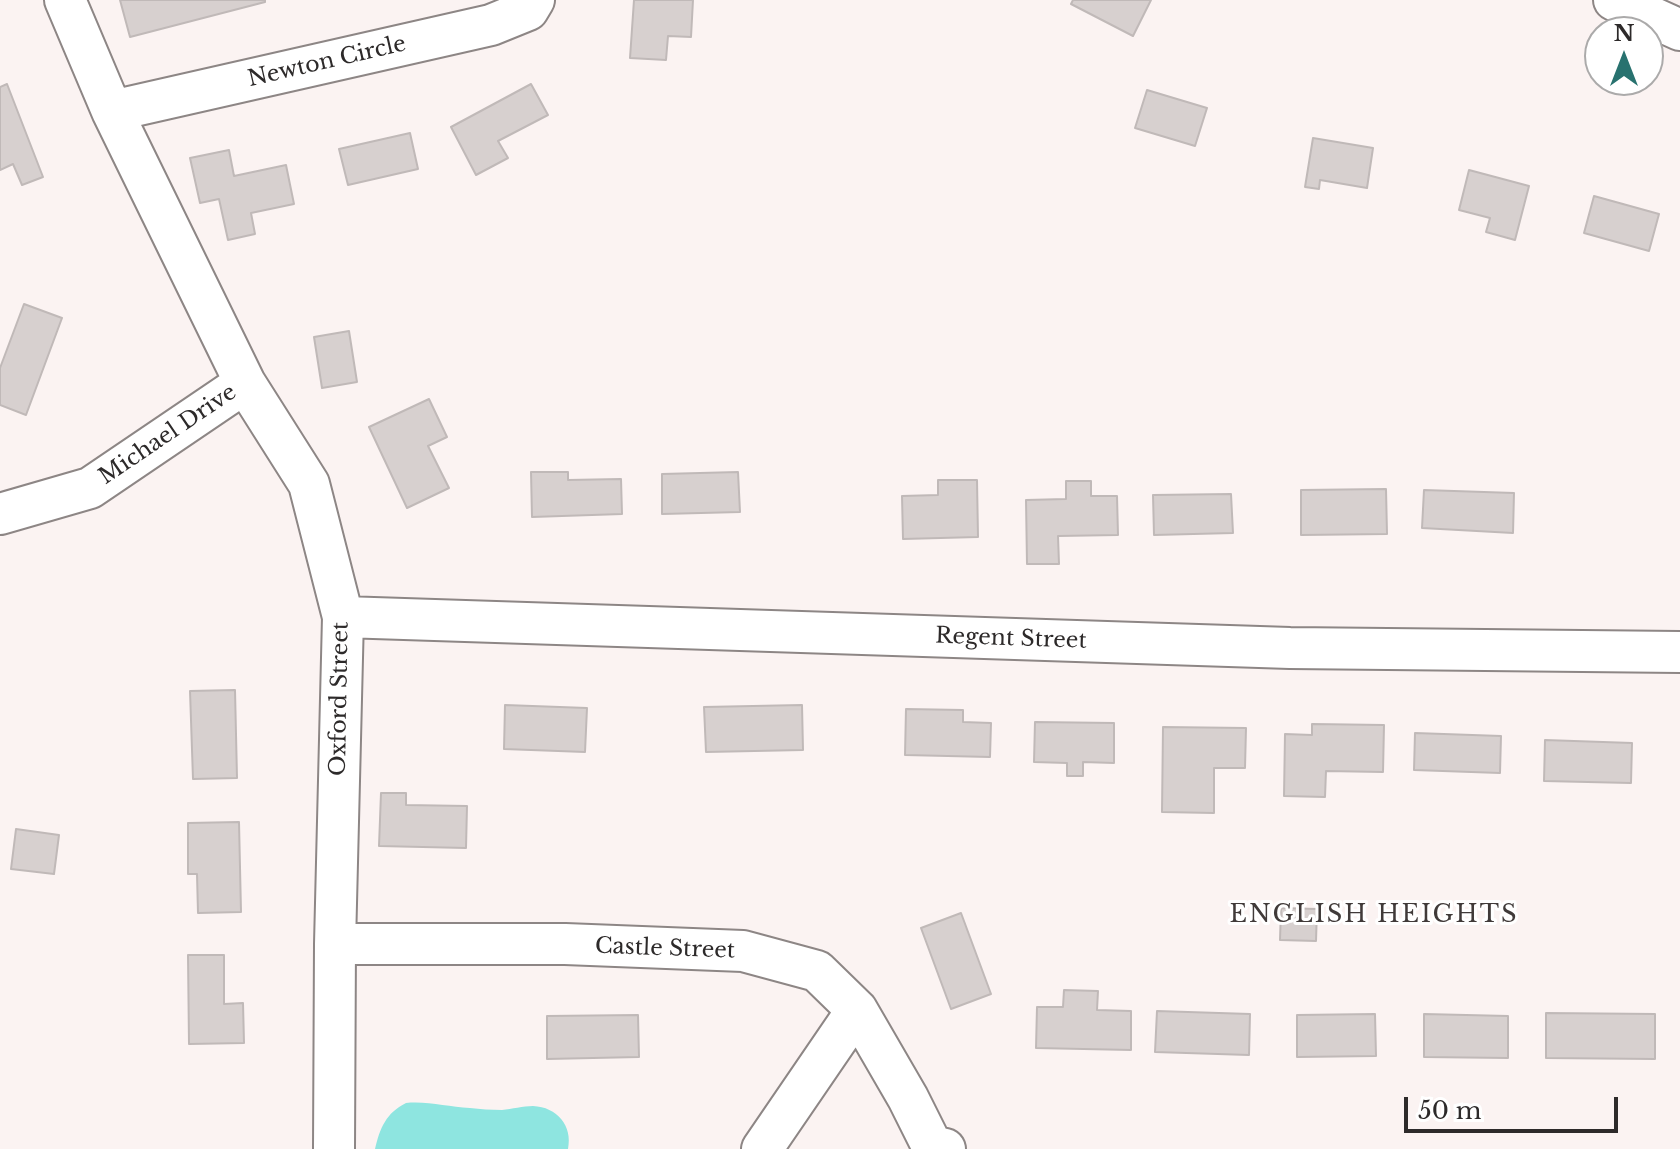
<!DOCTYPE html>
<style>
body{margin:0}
#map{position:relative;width:1680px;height:1149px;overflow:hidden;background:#fbf3f2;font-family:"Libre Baskerville",serif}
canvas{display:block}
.north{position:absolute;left:1584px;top:16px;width:80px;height:80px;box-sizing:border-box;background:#fff;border:2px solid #abaaaa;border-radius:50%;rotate:0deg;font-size:22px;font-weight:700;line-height:32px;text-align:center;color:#2d2a2a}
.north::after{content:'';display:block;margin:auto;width:28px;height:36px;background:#28726f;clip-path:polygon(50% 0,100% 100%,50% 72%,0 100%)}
.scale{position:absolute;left:1404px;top:1097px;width:214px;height:36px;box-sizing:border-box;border:4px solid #2d2a2a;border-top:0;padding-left:10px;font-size:24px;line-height:28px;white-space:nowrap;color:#2d2a2a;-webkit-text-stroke:6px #fff;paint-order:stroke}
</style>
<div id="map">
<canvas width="1680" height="1149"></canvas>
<div class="north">N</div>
<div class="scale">50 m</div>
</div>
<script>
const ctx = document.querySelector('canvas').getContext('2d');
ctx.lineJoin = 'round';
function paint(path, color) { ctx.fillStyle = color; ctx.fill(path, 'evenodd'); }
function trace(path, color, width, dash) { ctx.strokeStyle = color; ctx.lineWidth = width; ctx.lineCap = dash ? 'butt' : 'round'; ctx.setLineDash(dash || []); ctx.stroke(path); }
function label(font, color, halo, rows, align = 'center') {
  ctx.font = font + ' "Libre Baskerville",serif'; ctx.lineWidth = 6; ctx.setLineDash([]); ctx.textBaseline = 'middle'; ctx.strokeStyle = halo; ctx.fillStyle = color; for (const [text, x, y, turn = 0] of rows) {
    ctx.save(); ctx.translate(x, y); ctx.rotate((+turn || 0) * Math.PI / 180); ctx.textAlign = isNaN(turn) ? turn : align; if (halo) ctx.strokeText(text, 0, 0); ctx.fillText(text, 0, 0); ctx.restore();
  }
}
paint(new Path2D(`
 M406,1103C428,1101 448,1107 470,1108C480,1109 491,1110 502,1110C512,1109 523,1106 533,1106C557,1107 573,1126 568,1149H375C380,1128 386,1113 406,1103Z`), '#8ee5e0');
const building = new Path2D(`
 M120,0H265V2L130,37Z
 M634,0H693L691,37L668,36L666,60L630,58Z
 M1073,0H1151L1133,36L1071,4Z
 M7,84L43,177L22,185L13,164L0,170V87Z
 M531,84L548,115L498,141L508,158L476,175L451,127Z
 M1147,90L1207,108L1195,146L1135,128Z
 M410,133L418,169L348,185L339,149Z
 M1313,138L1373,148L1367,188L1320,180L1319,189L1305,187Z
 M229,150L234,176L286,165L294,204L251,213L255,234L228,240L219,199L200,203L190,158Z
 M1469,170L1529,186L1515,240L1486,232L1490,218L1459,210Z
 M1594,196L1659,214L1649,251L1584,233Z
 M24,304L62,318L26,415L0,405V368Z
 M349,331L357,382L322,388L314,337Z
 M429,399L447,437L428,446L449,488L407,508L369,427Z
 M531,472H568V480L621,479L622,514L532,517Z
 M738,472L740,512L662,514V474Z
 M938,480H977L978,537L903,539L902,496L938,495Z
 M1066,481H1091V496H1117L1118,535L1058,536L1059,564H1027L1026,500L1066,499Z
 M1386,489L1387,534L1301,535V490Z
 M1424,490L1514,493L1513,533L1422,528Z
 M1231,494L1233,533L1154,535L1153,495Z
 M235,690L237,778L193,779L190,691Z
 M505,705L587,708L585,752L504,749Z
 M802,705L803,750L706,752L704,707Z
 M906,709L963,710V722L991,723L990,757L905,755Z
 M1035,722L1114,723V763L1083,762V776H1067V763L1034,762Z
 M1312,724L1384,725L1383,772L1326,771L1325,797L1284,796L1285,734L1312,735Z
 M1163,727L1246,728L1245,768H1214V813L1162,812Z
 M1415,733L1501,736L1500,773L1414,770Z
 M1545,740L1632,743L1631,783L1544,781Z
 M381,793H406V805L467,806L466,848L379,846Z
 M239,822L241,912L198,913L197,874H188V823Z
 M16,829L59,835L54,874L11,869Z
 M1281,908L1317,909L1316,941L1280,940Z
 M961,913L991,994L951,1009L921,928Z
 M188,955H224V1004L243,1003L244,1043L189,1044Z
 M1064,990L1098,991L1097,1010L1131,1011V1050L1036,1048L1037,1007H1063Z
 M1157,1011L1250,1014L1249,1055L1155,1052Z
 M1546,1013L1655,1014V1059L1546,1058Z
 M1375,1014L1376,1056L1297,1057V1015Z
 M1424,1014L1508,1016V1058L1424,1057Z
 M638,1015L639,1057L547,1059V1016Z`);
paint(building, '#d7d0cf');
trace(building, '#c0b9b8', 2);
const minor = new Path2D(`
 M65,0L112,111L245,383L309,484L343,617L335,944L334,1149
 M1614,0L1680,30
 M112,111L491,25L528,10L534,0
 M0,514L90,488L245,383
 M343,617L1290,648L1680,652
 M335,944H565L743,951L817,971L857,1010L908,1098L932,1146L945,1149
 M762,1149L857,1010`);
trace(minor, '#8d8685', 44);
trace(minor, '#fff', 40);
label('22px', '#2d2a2a', '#fff', [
 ["Newton Circle",327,62,-13],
 ["Michael Drive",168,435,-34],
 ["Regent Street",1011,639,2],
 ["Oxford Street",340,699,-89],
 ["Castle Street",665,949,2]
]);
ctx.letterSpacing = '2px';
label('24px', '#403a39', '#fff', [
 ["ENGLISH HEIGHTS",1374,915]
]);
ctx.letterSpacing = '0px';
</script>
